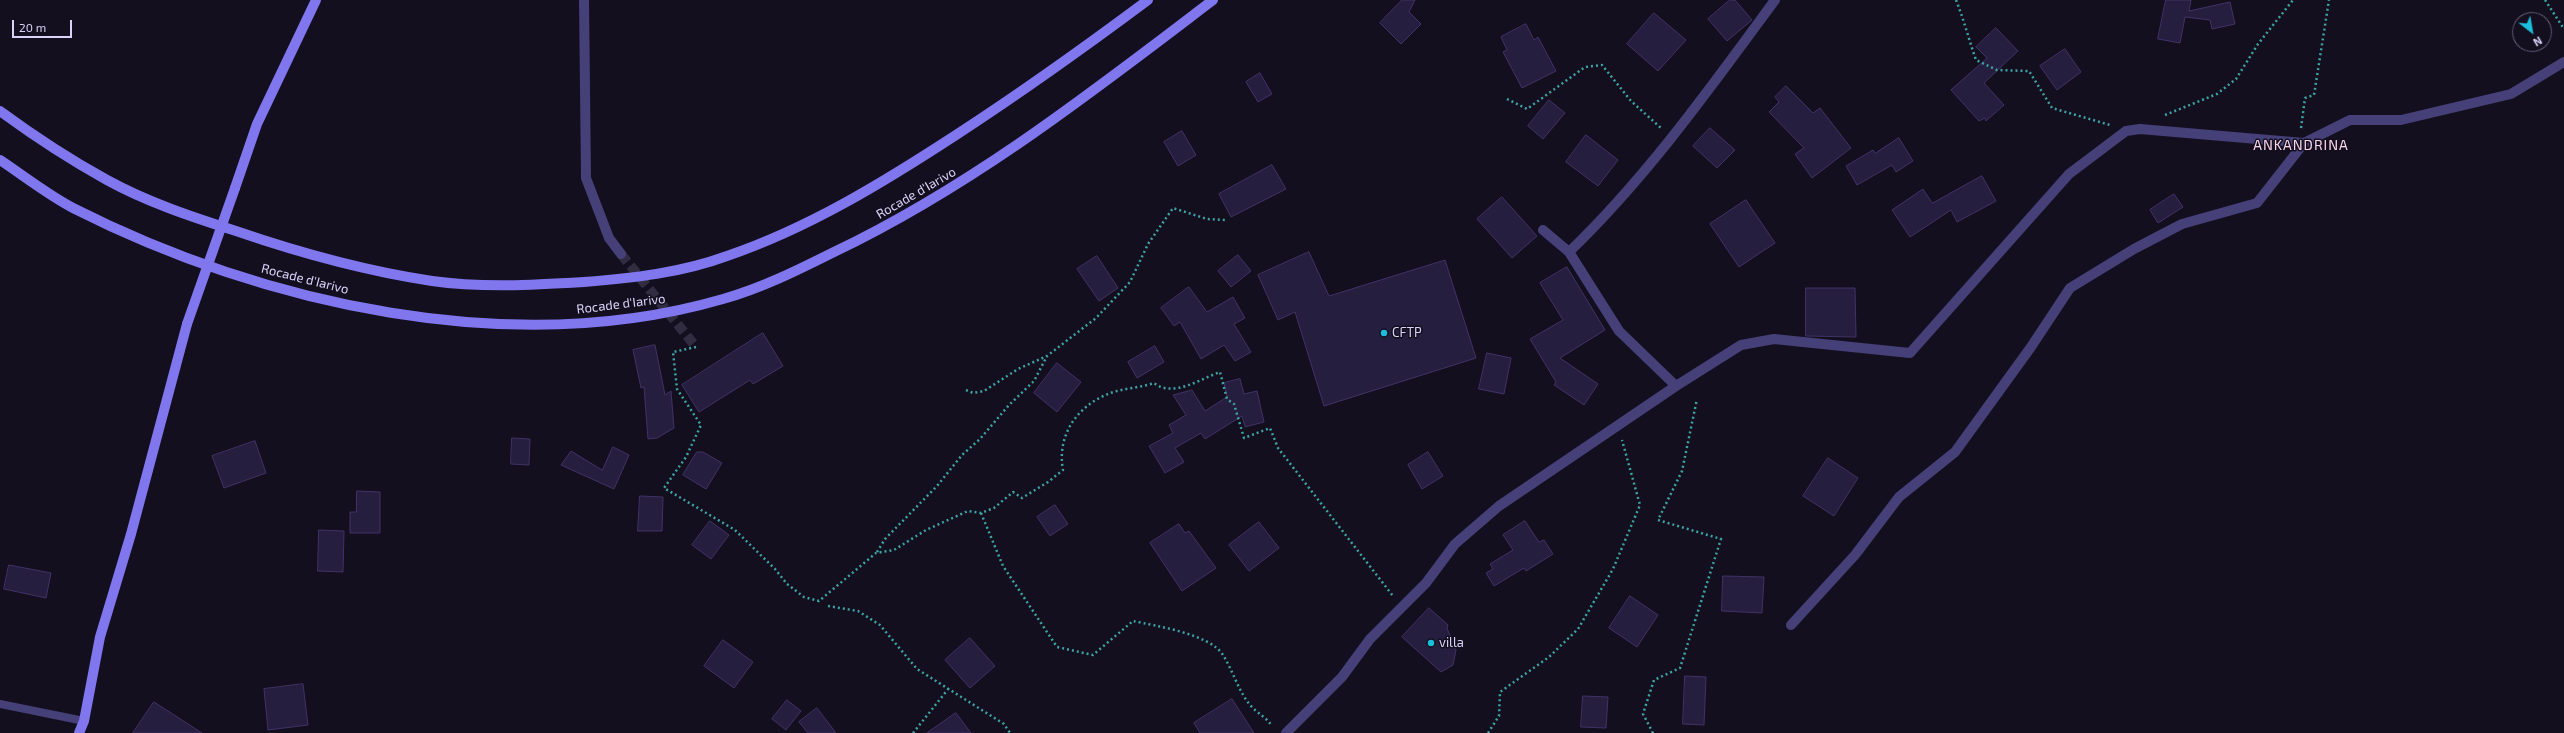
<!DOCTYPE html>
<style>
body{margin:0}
#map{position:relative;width:2564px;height:733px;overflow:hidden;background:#130f1f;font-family:"Exo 2",sans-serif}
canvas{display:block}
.north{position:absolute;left:2512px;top:12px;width:40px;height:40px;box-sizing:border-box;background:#130f1f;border:1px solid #635d76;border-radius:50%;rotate:149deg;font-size:11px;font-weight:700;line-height:16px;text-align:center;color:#dad3f9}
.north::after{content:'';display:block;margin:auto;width:14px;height:18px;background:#1cbedc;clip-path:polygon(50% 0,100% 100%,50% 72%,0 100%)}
.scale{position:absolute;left:12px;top:20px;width:60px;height:18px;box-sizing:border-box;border:2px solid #dad3f9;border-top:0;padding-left:5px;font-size:12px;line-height:14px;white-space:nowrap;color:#dad3f9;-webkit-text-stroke:3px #130f1f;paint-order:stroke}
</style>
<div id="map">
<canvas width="2564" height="733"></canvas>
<div class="north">N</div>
<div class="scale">20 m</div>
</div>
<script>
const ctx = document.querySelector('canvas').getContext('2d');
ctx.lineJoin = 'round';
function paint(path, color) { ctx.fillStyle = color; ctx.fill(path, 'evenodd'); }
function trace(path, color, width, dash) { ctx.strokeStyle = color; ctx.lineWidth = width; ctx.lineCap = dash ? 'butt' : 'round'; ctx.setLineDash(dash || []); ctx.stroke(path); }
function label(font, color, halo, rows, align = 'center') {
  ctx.font = font + ' "Exo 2",sans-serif'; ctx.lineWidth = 3; ctx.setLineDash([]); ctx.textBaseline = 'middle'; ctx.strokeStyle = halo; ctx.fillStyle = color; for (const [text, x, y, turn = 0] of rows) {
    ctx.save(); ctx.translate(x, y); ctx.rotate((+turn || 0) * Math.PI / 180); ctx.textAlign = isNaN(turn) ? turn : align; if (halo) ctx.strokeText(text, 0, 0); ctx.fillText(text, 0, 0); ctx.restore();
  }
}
const building = new Path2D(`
 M1402,0H1415L1409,12L1421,24L1401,44L1380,23Z
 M1730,0H1735L1752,20L1727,41L1708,19Z
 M2166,0H2191L2189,11L2230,2L2235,24L2212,29L2210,20L2185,17L2180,43L2158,39Z
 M1654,13L1686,40L1658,71L1627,44Z
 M1526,24L1534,40L1538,37L1556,71L1522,88L1503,52L1507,50L1501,37Z
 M1996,28L2018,51L1984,83L2004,105L1986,121L1985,118L1979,121L1951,90L1987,58L1976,47Z
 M2065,49L2081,72L2057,90L2040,66Z
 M1260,73L1272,94L1258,102L1246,82Z
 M1786,86L1813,113L1820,108L1851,148L1812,178L1795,154L1804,148L1769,112L1779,102L1775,97Z
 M1549,100L1565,113L1543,139L1528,126Z
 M1710,128L1735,150L1717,168L1693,146Z
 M1182,131L1196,155L1178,166L1164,142Z
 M1586,135L1618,160L1598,186L1566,162Z
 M1899,138L1913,161L1896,172L1892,165L1857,185L1846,166L1873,150L1875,153Z
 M1272,165L1286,189L1231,217L1219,194Z
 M1982,176L1996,201L1957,222L1951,210L1910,237L1892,210L1923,189L1932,203Z
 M2174,194L2183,207L2158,223L2150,210Z
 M1502,197L1537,236L1512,258L1477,219Z
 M1746,200L1775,243L1739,267L1710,224Z
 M1309,252L1329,296L1445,260L1476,358L1324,406L1295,312L1278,320L1258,275Z
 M1238,255L1251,271L1231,287L1218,271Z
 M1097,256L1118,288L1099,301L1077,269Z
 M1567,267L1605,330L1560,358L1598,384L1584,405L1554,385L1556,382L1530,339L1563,320L1540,283Z
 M1189,287L1207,312L1233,297L1245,318L1234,324L1251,352L1235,361L1224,345L1201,359L1180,322L1174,326L1161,308Z
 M1806,288H1855L1856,337L1806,336Z
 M763,333L783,366L753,384L750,380L699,412L682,385Z
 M655,345L665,395L671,391L674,428L657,438L648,439L644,387L641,388L633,350Z
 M1155,346L1164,362L1137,378L1128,362Z
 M1487,353L1511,358L1504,394L1479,389Z
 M1057,363L1081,382L1057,412L1034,393Z
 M1240,379L1244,394L1257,391L1264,422L1245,427L1242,416L1205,439L1201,433L1175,448L1184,462L1165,473L1149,446L1173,433L1169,425L1186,415L1173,395L1192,390L1205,411L1227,397L1224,383Z
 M512,438L530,439L529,465L511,464Z
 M255,441L266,473L224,488L212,456Z
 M613,447L629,455L614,489L561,465L571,451L602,470Z
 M697,452H703L722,463L706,489L683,475Z
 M1428,452L1443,476L1422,489L1408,465Z
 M1828,458L1858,478L1834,516L1803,496Z
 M357,491L380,492V533H350V512H356Z
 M640,496L663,497L662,531H638Z
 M1055,505L1068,524L1050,536L1037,517Z
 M710,521L729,535L711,559L692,545Z
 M1525,521L1539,542L1544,540L1553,554L1526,571L1524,568L1494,586L1486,573L1493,569L1490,564L1513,550L1503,535Z
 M1259,522L1279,548L1249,571L1229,545Z
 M1179,524L1185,533L1189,531L1216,568L1182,591L1150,543Z
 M319,530L344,531L343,572L318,571Z
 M9,565L51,573L46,598L4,589Z
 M1723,576L1764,577L1762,613L1722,611Z
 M1630,596L1658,615L1637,647L1609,628Z
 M1429,608L1448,625L1447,628L1456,650L1453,665L1441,672L1402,637Z
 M970,638L995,666L970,688L945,660Z
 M723,640L753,662L734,688L704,666Z
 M1685,676L1706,677L1704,725L1683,724Z
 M303,684L308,725L268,730L264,689Z
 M1583,696L1608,697L1606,728L1581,727Z
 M1232,699L1254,733H1200L1194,723Z
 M787,700L801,711L786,730L772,719Z
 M154,702L202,733H133Z
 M817,708L836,733H808L799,722Z
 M956,713L971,733H927Z`);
paint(building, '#261e3e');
trace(building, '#403367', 1);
trace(new Path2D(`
 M621,254L696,347`), '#312c40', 10, [10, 5]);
trace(new Path2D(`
 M1956,0C1964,20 1969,40 1976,60L1997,70L2029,71L2052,108L2110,125
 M2545,0L2564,29
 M1507,99L1527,109L1585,67L1602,65L1631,101L1661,128
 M2165,115L2217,94L2236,79L2258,44L2293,0
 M2301,128L2305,98L2314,95L2329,0
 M696,347L673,352L677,389L701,425L686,457L664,488L735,530L775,569L787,584L804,597L819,601L876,553L894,550L926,530L968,511L981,513L994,508L1013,492L1022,498L1048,482L1063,470C1056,432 1081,401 1117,391C1129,388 1142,387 1154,383C1173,398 1200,379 1220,372L1227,399L1234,404L1244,438L1270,428L1278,448L1393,596
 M966,390L973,393L984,391L1018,369L1047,356L1096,318L1130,282L1148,244L1173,208L1207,219L1225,220
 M981,513L1003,566L1057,647L1093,655L1133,621C1156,626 1210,634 1223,655C1233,671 1238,690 1250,705C1257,713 1266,717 1272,726
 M877,552L885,539L937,486L962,455L980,439L1009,405L1034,381L1047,356
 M828,606L858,611L880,625L917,669L1004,724L1010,733
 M913,733L949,688
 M1488,733L1499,716L1500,692L1549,657L1578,629L1613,569L1640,505L1622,440
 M1653,733L1643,714L1654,680L1680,668L1721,539L1658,520L1682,471L1697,399`), '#3da4a4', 2.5, [2, 3]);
trace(new Path2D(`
 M0,704L84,721`), '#464078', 8);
trace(new Path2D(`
 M584,0L586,178L609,238L621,254
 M2304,143L2350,120H2401L2511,94L2564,62
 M1543,230L1569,252L1619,331L1676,386
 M1569,252C1647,177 1711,87 1775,0
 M1286,733L1342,677L1370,639L1426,583L1455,544L1499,506L1676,386L1741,345L1774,339L1910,353L2069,174L2126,131L2140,129L2304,143L2257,203L2182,224L2134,249L2070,288L2031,347L1955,452L1899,497L1855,555L1791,625`), '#464078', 10);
trace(new Path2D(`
 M0,111C34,136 69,159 107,180C147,202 192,217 236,231C300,253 366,271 432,281C482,288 534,285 584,282C633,278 681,273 727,256C809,228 884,182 956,135C1022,92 1085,47 1148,0
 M0,160C24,176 48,195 73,208C264,305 513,360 723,299C762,288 798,270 834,252C972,186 1092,92 1213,0
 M235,188L257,124L316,0
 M79,733L84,721L100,637L131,534L187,324`), '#8076ee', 10);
trace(new Path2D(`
 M187,324L235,188`), '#8076ee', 10);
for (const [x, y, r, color] of [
 [1384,333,4,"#1cbedc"],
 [1431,643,4,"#1cbedc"]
]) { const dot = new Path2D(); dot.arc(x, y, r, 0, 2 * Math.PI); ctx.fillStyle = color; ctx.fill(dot); trace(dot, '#130f1f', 1.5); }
label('13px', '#dad3f9', '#130f1f', [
 ["Rocade d'Iarivo",916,193,-30],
 ["Rocade d'Iarivo",305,279,14],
 ["Rocade d'Iarivo",621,304,-7]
]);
label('13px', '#dad3f9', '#130f1f', [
 ["CFTP",1392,333],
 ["villa",1439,643]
], 'left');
ctx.letterSpacing = '1px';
label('14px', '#fad5ea', '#130f1f', [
 ["ANKANDRINA",2301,145]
]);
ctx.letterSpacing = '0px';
</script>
